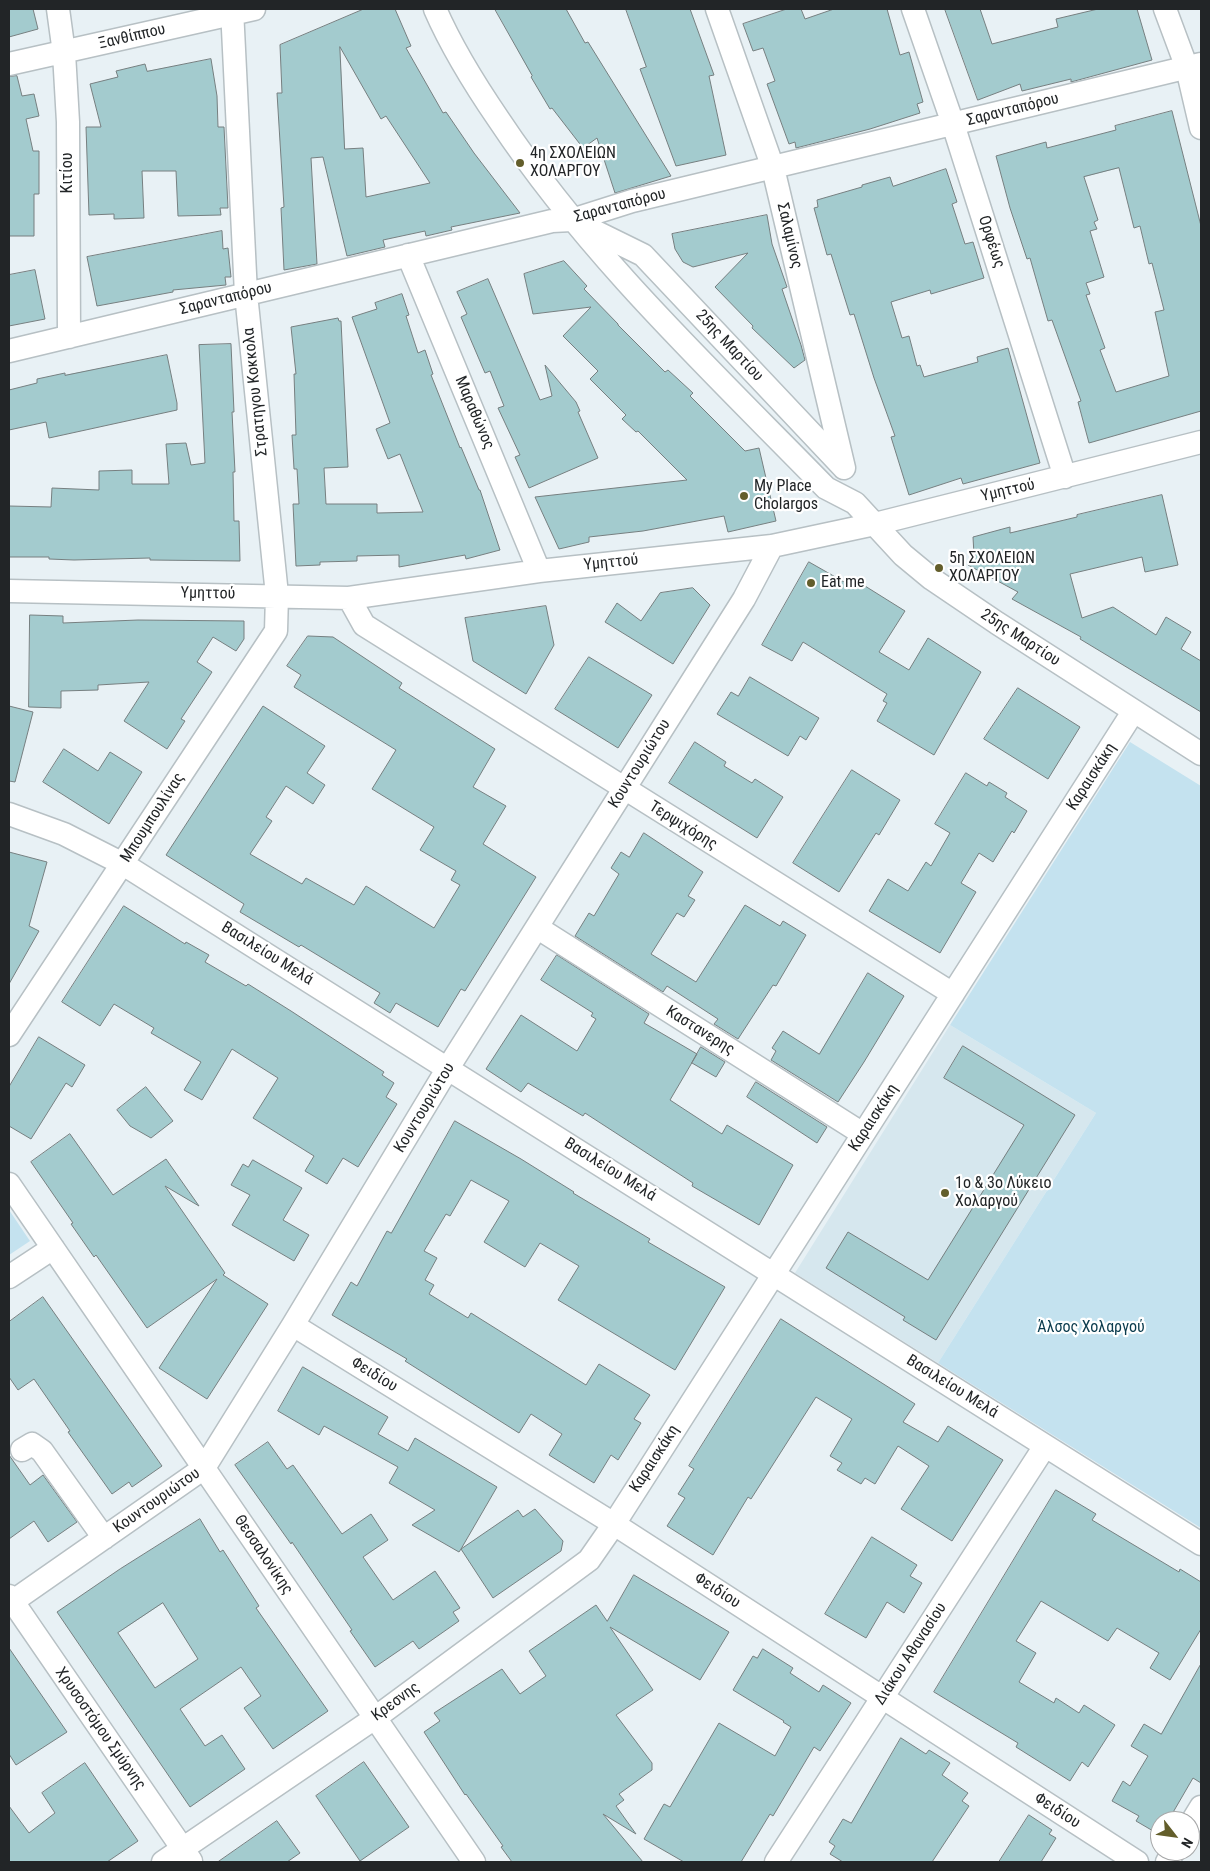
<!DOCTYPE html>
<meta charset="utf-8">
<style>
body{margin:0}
#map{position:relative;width:1210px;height:1871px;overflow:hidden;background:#e8f1f5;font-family:"Roboto Condensed",sans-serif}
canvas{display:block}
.frame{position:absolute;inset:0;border:10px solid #222527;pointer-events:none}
.north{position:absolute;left:1150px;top:1811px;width:50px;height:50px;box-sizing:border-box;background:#fff;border:1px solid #a7a8a9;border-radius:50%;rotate:120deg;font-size:14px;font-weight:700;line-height:20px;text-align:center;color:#222527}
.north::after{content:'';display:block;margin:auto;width:18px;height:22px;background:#635e2b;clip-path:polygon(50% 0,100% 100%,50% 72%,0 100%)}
</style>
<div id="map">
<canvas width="1210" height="1871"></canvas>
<div class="frame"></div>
<div class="north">N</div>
</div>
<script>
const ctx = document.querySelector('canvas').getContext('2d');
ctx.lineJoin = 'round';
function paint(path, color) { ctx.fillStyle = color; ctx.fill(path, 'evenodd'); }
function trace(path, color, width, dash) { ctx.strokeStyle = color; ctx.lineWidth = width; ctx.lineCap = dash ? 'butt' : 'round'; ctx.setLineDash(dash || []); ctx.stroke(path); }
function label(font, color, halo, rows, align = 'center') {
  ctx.font = font + ' "Roboto Condensed",sans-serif'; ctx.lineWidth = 4.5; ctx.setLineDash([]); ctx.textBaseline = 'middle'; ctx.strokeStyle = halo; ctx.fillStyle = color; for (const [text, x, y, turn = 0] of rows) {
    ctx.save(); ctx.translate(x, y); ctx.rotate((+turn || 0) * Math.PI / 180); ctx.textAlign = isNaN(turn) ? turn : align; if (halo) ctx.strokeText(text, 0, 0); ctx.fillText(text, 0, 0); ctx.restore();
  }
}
paint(new Path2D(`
 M950,1025L1096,1113L938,1363L795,1273Z`), '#d6e7ee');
paint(new Path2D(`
 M1130,742L1201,786V1528L938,1363L1096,1113L950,1025Z
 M9,1210L30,1241L9,1255Z`), '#c4e2ef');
const building = new Path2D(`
 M9,9H33L38,29L9,37Z
 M364,9H395L411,46L406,48L443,113L446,112L474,153L520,213L451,227L452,230L426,236L425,231L383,240L385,247L347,256L323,157L311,158L317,264L284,270L281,208L284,207L277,93H282L280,45ZM340,47L381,119L386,116L430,183L366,197L363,148L345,149Z
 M495,9H566L585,43L588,42L671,176L615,193L597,138L583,148L552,108L550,109L531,77L532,76Z
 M626,9H690L714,75L709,76L726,155L676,166L640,69L646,67Z
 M787,9H801L805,19L834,9H887L900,55L909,52L923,102L917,104L920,113L870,129L796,148L795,142L789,144L767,84L775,81L763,48L753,51L743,24Z
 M945,9H980L992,44L1058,27L1056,19L1098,9H1137L1152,60L1071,82V79L1022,91L1020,84L978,100Z
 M211,59L217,96L218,127H224L228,208H220L221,215L178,216L176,171H142L144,218L114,219V214L89,215L86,127H101L90,84L118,77L116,71L145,64L147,71Z
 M17,76L22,96L34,94L39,116L26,119L33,151H39V194H34V236H9V77Z
 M1172,111L1201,226V411L1089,443L1078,402L1081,401L1052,320L1048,321L1030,258L1027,259L1010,208L996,156L1046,142L1047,148L1116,130L1115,126ZM1119,168L1134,228L1140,226L1149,264L1152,263L1164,310L1155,312L1169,376L1116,392L1100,350L1105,348L1086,295L1090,294L1086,283L1104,277L1090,231L1097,229L1094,222L1098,220L1084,177Z
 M946,169L957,202L952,204L965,244L973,242L984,278L931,294L930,290L891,302L902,338L909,336L917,366L920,365L924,377L978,362L977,357L1008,348L1040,463L963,484L961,478L909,495L891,437L895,436L874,378L854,314L850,315L831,254L827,255L814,208L818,207L817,200L862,187V185L890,177L893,186Z
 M767,215L772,244L787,287L782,289L801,345L805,360L794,368L752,328L753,326L715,287L748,253L693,267L683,262L675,249L672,234Z
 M222,231L223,249L228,248L231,277H225L226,285L173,290V292L97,306L87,257Z
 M564,261L587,286L584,289L618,324V325L665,372L668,370L693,393L690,396L745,451L759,448L776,521L728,532L724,516L643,531L589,537V542L559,549L535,497L687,480L638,431L636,432L622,419L626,415L590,379L598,371L563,336L591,307L533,314L524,274Z
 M35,270L45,319L9,326V275Z
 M488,279L540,400L552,396L545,365L576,402L580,411L578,412L598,458L529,488L515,457L520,455L498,408L504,406L490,371L485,373L461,317L467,314L457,292Z
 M402,294L409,315L406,316L418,353L425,350L433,374L431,375L460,448L461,447L479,490H480L500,550L466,559L465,555L399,567V555L357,556V561L320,562V565L296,566L293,504H299L297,469H294L292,435H296L294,374H296L291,327L338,318L339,321H341L348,467L324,468L326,504H377V513L423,512L400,454L388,459L376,429L390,423L352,317L377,309L375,303Z
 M231,344L234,412H232L235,472H233L234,521H239L240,561L150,560V558L74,560L49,559V557H9V506L51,507L52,488L99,490V471L132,470V484H169L166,444L186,443L191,465L205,463L199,345Z
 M167,355L177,403V410L49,438L46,422L9,430V390L37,383V379L65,373V375Z
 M1162,495L1178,565L1145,572L1142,557L1070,574L1082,618L1113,607L1156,635L1166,617L1191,632L1181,649L1201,661V712L1080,639L1081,637L1012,599L1018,592L968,565L974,555L973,537L1010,527V533L1077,517V515Z
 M809,562L853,587L857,581L905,611L879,652L909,670L928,638L981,672L934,755L877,721L887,703L883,701L887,694L803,642L792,661L762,645Z
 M693,588L710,605L673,664L605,622L617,603L641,621L660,593Z
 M546,606L554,645L526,694L473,661L465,618Z
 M30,615L63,616V623L138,620L244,621V639L236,651L213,637L197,662L212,672L181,719L185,721L167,749L124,721L149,682L98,685V690L61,691V708L29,707Z
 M308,636L333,637L402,683L399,688L495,749L473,787L506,806L483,844L536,877L465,991L461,989L438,1027L396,1003L390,1013L374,1003L380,993L301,945L299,947L240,912L244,904L166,855L263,706L325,746L307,773L325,785L313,804L286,786L266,817L272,821L250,854L302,884L306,878L354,905L366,886L434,928L460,885L451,880L456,871L420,850L434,827L372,789L396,750L294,687L301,675L287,666Z
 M589,657L652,695L618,748L555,709Z
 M750,677L819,718L806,740L800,736L788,756L717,714L731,692L738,696Z
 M1018,688L1080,727L1048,779L984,739Z
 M9,706L33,712L15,782L9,781Z
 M695,742L726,762L724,766L752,783L755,779L783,797L757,838L669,783Z
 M64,749L98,771L110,752L142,772L109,824L43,782Z
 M852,770L900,800L879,835L876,833L839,892L793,863Z
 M966,773L987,786L989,782L1007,793L1005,797L1027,811L1014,833L1012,831L993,862L979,853L961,883L976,892L940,953L869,911L888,879L908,891L926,862L931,866L950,833L935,824Z
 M644,833L703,872L688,896L695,900L684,917L677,913L651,954L696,982L745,905L780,926L783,921L806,935L776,986L773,985L738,1039L714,1024L718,1019L667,986L663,992L575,936L589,913L594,916L619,874L611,868L621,852L629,857Z
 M9,852L47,862L29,926L39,931L9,984Z
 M124,906L185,944L186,942L209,955L205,962L246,986L248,984L291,1011L384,1072L382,1075L394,1083L386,1097L397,1104L358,1167L343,1158L327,1184L305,1171L314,1156L253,1118L278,1078L232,1049L202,1100L184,1090L201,1062L151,1033L154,1028L114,1004L100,1026L62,1002Z
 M557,955L649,1014L644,1023L697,1054L670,1100L722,1134L727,1125L793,1165L759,1225L692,1186L693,1183L585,1113L583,1116L528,1083L521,1092L486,1069L521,1015L577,1051L596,1019L591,1016L593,1013L541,980Z
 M868,973L904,996L864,1062L838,1102L771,1060L776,1051L772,1048L783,1031L819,1054Z
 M39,1037L85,1065L72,1087L66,1083L31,1139L9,1126V1087Z
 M963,1046L1075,1115L936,1340L903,1320L905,1317L826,1268L848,1232L928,1280L1024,1125L944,1078Z
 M701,1047L725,1062L716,1077L692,1063Z
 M756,1082L827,1127L817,1143L747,1097Z
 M146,1087L173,1121L151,1138L130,1126L117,1110Z
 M455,1121L521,1159L574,1192L573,1193L650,1239L648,1242L725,1287L675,1370L558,1300L579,1266L540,1243L525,1267L484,1242L509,1201L471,1180L450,1216L446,1214L424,1251L437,1258L425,1280L434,1285L429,1294L468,1318L471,1313L586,1385L599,1364L650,1395L634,1419L641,1423L618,1460L611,1455L594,1483L549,1455L562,1434L531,1414L519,1433L405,1361L407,1359L332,1315L351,1282L357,1286L387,1231L391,1233Z
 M70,1134L113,1195L166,1159L199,1206L165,1186L225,1273L223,1275L268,1304L207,1399L159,1368L217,1279L147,1328L96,1255L94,1257L71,1224L73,1223L31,1162Z
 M253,1160L302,1188L283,1220L309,1235L294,1261L232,1225L250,1195L231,1185L243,1164L248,1167Z
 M43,1297L162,1466L132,1487L129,1482L112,1494L68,1432L70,1431L34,1379L18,1390L9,1377V1322Z
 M781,1319L915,1404L903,1422L938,1442L948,1426L1003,1460L952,1541L901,1509L929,1466L898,1446L875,1484L865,1478L861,1484L837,1470L842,1463L830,1456L852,1419L816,1397L751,1499L748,1497L713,1555L667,1526L685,1498L678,1494L694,1469L689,1466Z
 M303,1367L388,1417L378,1434L408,1451L415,1438L497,1487L461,1549L518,1510L523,1517L535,1509L563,1541L561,1551L493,1598L461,1549L459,1552L412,1525L435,1510L389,1483L398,1467L324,1426L319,1435L278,1411Z
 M268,1442L287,1469L293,1465L342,1534L371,1514L388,1540L363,1557L393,1600L435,1571L460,1608L453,1612L459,1621L419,1649L413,1641L375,1667L350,1631L352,1630L292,1542L291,1544L235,1465Z
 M9,1455L30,1485L43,1475L77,1522L48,1542L34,1521L9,1539Z
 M1056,1490L1096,1514L1092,1520L1179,1572L1180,1569L1201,1582V1629L1170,1680L1150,1668L1159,1653L1117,1628L1108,1641L1041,1601L1016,1641L1036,1653L1019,1682L1054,1703L1056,1698L1079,1713L1084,1705L1115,1725L1088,1767L1082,1762L1070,1781L1016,1747L1018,1743L934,1692Z
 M200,1519L220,1552L223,1550L259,1606L256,1608L328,1711L273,1749L244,1708L261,1696L241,1667L180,1709L205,1746L222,1735L245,1769L190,1807L57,1612L120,1569ZM163,1603L198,1659L155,1688L118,1633Z
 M872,1537L917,1565L910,1576L922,1583L904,1613L887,1602L866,1638L825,1614Z
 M634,1575L729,1632L700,1680L610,1627L653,1690L616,1715L652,1763V1770L619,1794L624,1800L616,1806L636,1834L603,1814L643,1862H512L501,1847L503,1846L466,1794L465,1795L424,1732L440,1721L434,1713L502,1669L520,1694L546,1676L529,1651L596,1605L607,1621Z
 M9,1648L67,1732L16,1765L9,1754Z
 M763,1649L793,1668L790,1673L819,1692L823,1685L851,1703L820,1751L814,1747L773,1816L770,1814L741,1862H684L644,1839L664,1804L670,1807L719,1723L775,1756L791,1727L783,1722L784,1721L733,1690L753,1656L757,1658Z
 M1201,1664V1783L1193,1778L1168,1821H1160V1835L1136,1821L1139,1816L1112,1801L1123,1781L1130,1786L1148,1756L1131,1746L1144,1724L1161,1734Z
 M901,1738L926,1754L929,1750L950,1763L942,1775L968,1793L962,1801L969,1806L932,1862H843L830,1854L835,1846L829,1842L843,1819L851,1823Z
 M364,1762L409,1827L360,1861L316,1796Z
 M85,1763L138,1841L107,1862H9V1806L29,1833L55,1813L42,1793Z
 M1029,1815L1052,1830L1049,1834L1056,1838L1041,1862H999Z
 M277,1821L300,1853L287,1862H218Z`);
paint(building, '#a3cbce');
trace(building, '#767f80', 1);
const minor = new Path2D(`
 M58,9L64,53L68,122L69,337
 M435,9C452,48 475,85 499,120C590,257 712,371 826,488L855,503L903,555L932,579L997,623L1201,754
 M717,9L773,168L844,468
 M913,9L953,124L1065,477
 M1165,9L1187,68L1201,128
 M9,64L254,9
 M582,225L643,255L844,468
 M408,255L539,571
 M9,351L552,221L572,220L632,201L1201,64
 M9,591L349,598L539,571L772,546L875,524L1201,442
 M349,598L364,625L953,994
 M9,814L64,834L123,864L1201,1544
 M538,928L863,1134
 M9,1035L276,631L277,595L246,294L232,9
 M9,1184L474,1862
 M9,1277L53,1248
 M293,1325L614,1524L1137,1862
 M22,1450L32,1444L42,1451L104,1538
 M9,1596L191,1861
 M9,1604L204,1468L293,1325L448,1068L744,599L772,546
 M1190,1825L1201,1807
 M163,1862L375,1718L589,1560L614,1524L1133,712
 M776,1862L1045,1446
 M1167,1862L1174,1851`);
trace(minor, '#b7c0c4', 25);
trace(minor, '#fff', 22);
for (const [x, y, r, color] of [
 [520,163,5,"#635e2b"],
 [744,496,5,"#635e2b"],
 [939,568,5,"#635e2b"],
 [811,583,5,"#635e2b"],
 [945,1193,5,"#635e2b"]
]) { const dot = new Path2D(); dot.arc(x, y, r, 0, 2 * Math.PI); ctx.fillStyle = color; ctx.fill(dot); trace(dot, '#fff', 2); }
label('16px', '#222527', '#fff', [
 ["Ξανθίππου",132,37,-13],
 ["Σαρανταπόρου",1013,110,-14],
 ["Κιτίου",68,173,-90],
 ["Σαρανταπόρου",620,206,-15],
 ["Σαλαμίνος",789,236,77],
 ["Ορφέως",991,242,72],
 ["Σαρανταπόρου",226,299,-14],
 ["25ης Μαρτίου",729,346,47],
 ["Στρατηγου Κοκκολα",256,392,-96],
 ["Μαραθώνος",474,413,67],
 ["Υμηττού",1008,491,-13],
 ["Υμηττού",611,563,-6],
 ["Υμηττού",208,594,1],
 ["25ης Μαρτίου",1020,638,33],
 ["Κουντουριώτου",640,764,-58],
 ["Καραισκάκη",1092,777,-57],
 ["Μπουμπουλίνας",153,818,-57],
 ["Τερψιχόρης",683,826,32],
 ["Βασιλείου Μελά",267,954,32],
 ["Καστανερης",700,1031,32],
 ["Κουντουριώτου",425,1108,-59],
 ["Καραισκάκη",874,1118,-57],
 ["Βασιλείου Μελά",610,1170,32],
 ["Φειδίου",374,1375,32],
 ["Βασιλείου Μελά",952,1387,32],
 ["Καραισκάκη",655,1459,-57],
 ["Κουντουριώτου",157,1501,-35],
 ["Θεσσαλονίκης",263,1555,56],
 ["Φειδίου",717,1591,33],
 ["Διάκου Αθανασίου",911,1654,-57],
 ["Κρεσνης",396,1702,-36],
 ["Χρυσοστόμου Σμύρνης",100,1729,55],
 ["Φειδίου",1057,1811,33]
]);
label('16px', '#222527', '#fff', [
 ["4η ΣΧΟΛΕΙΩΝ",530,154],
 ["ΧΟΛΑΡΓΟΥ",530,172],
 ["My Place",754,487],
 ["Cholargos",754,505],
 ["5η ΣΧΟΛΕΙΩΝ",949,559],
 ["ΧΟΛΑΡΓΟΥ",949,577],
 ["Eat me",821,583],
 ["1ο & 3ο Λύκειο",955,1184],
 ["Χολαργού",955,1202]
], 'left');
label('16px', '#0a3b4d', '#fff', [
 ["Άλσος Χολαργού",1091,1328]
]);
</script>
